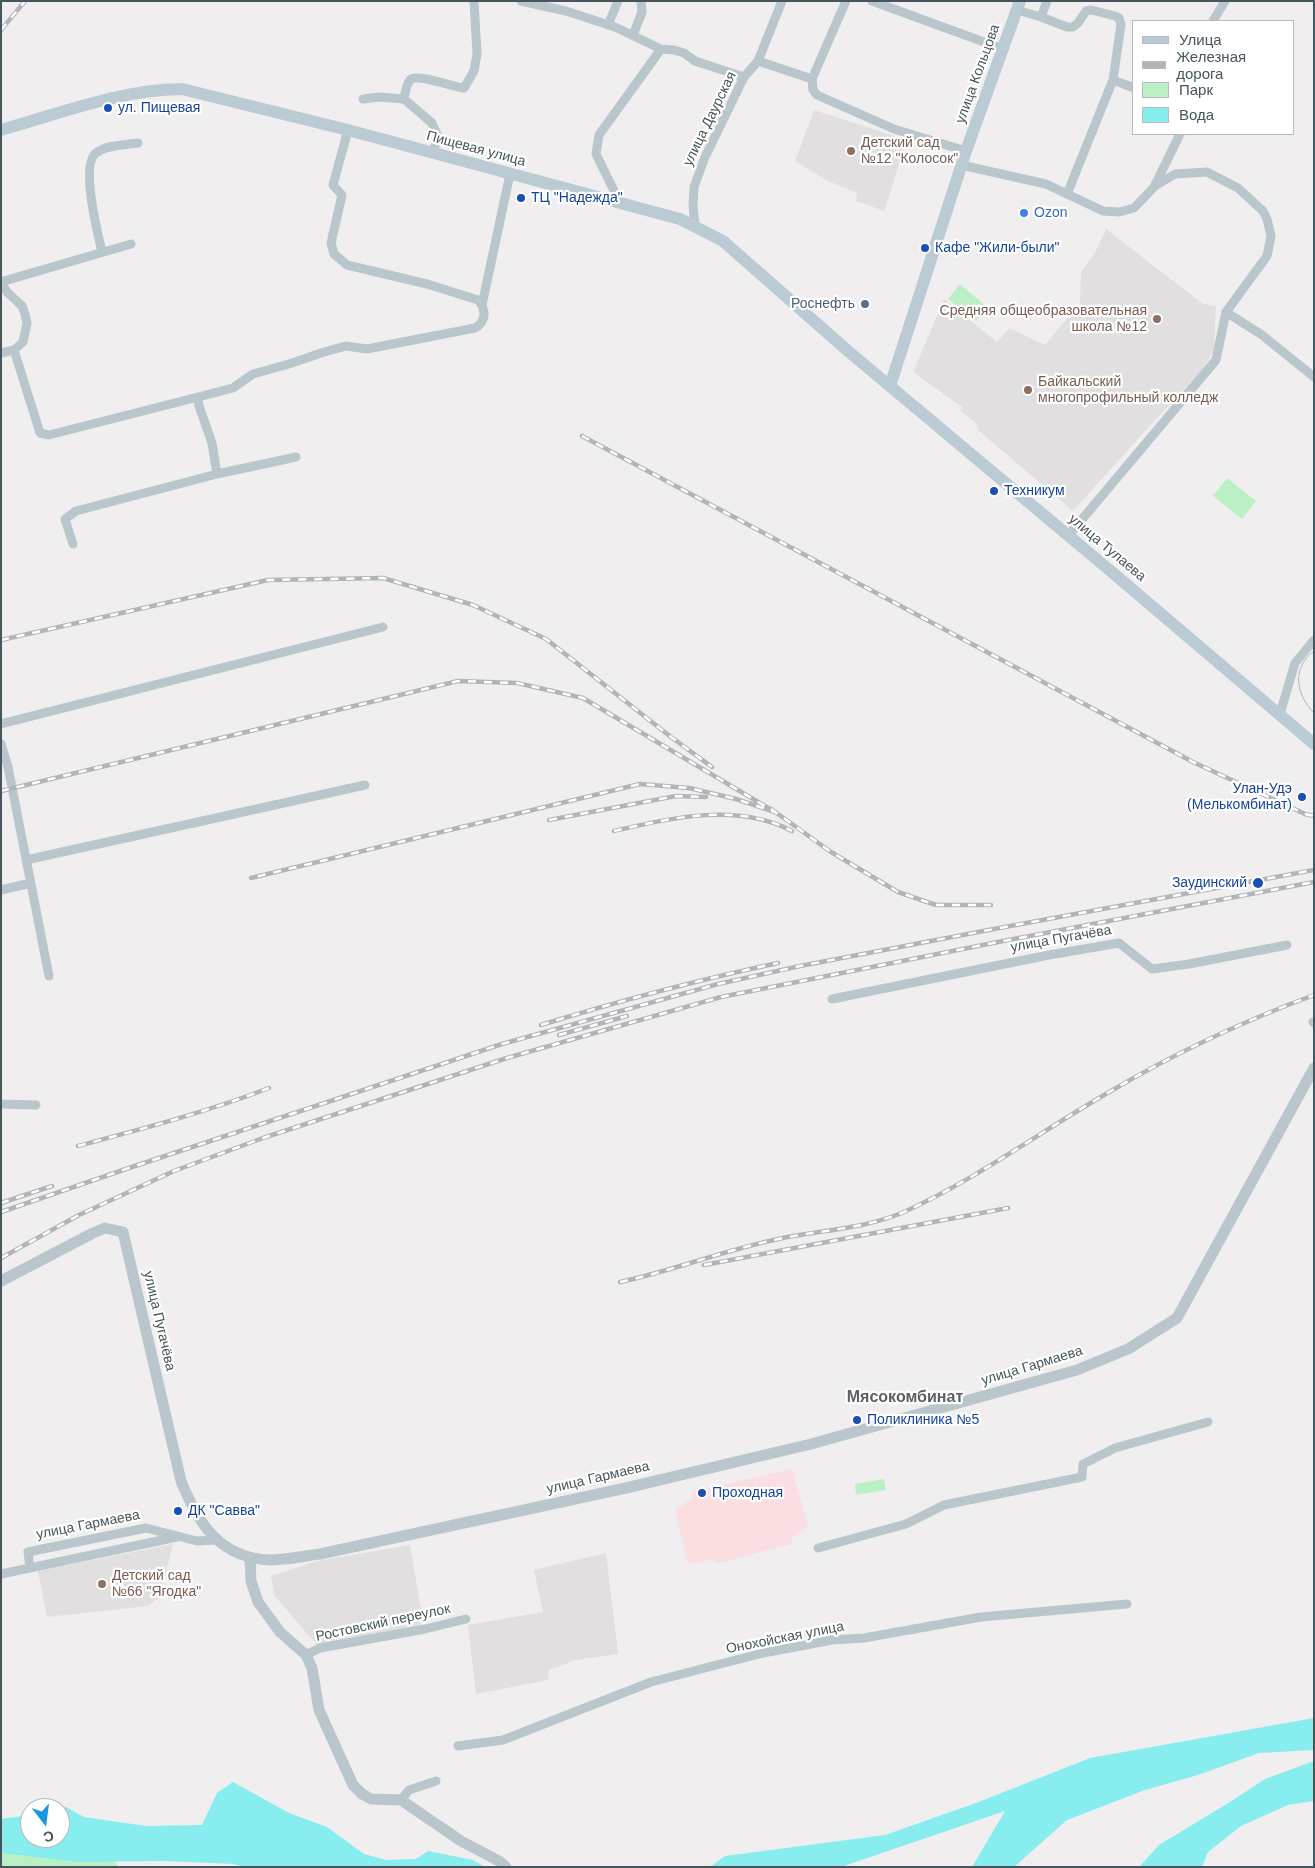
<!DOCTYPE html>
<meta charset="utf-8">
<style>
body{margin:0}
#map{position:relative;width:1315px;height:1868px;overflow:hidden;background:#f1eeef;font-family:Arial,sans-serif}
canvas{display:block}
.frame{position:absolute;inset:0;border:2px solid #46565c;pointer-events:none}
.legend{position:absolute;left:1132px;top:20px;width:162px;height:115px;box-sizing:border-box;background:#fff;border:1px solid #b5bbbe;margin:0;padding:6px 9px;list-style:none;font-size:15px;color:#46565c}
.legend li{display:flex;align-items:center;gap:10px;height:25px}
.legend b{width:25px;border:1px solid #b5bbbe}
.north{position:absolute;left:20px;top:1798px;width:50px;height:50px;box-sizing:border-box;background:#fff;border:1px solid #b5bbbe;border-radius:50%;rotate:165deg;font-size:14px;font-weight:700;line-height:20px;text-align:center;color:#46565c}
.north::after{content:'';display:block;margin:auto;width:18px;height:22px;background:#1498e5;clip-path:polygon(50% 0,100% 100%,50% 72%,0 100%)}
</style>
<div id="map">
<canvas width="1315" height="1868"></canvas>
<div class="frame"></div>
<ul class="legend">
<li><b style="height:6px;background:#bbcbd3"></b>Улица</li>
<li><b style="height:6px;background:#b0b5b9"></b>Железная дорога</li>
<li><b style="height:14px;background:#bbf0c5"></b>Парк</li>
<li><b style="height:14px;background:#87edee"></b>Вода</li>
</ul>
<div class="north">С</div>
</div>
<script>
const ctx = document.querySelector('canvas').getContext('2d');
ctx.lineJoin = 'round';
function paint(path, color) { ctx.fillStyle = color; ctx.fill(path, 'evenodd'); }
function trace(path, color, width, dash) { ctx.strokeStyle = color; ctx.lineWidth = width; ctx.lineCap = dash ? 'butt' : 'round'; ctx.setLineDash(dash || []); ctx.stroke(path); }
function label(font, color, halo, rows, align = 'center') {
  ctx.font = font + ' Arial,sans-serif'; ctx.lineWidth = 4.5; ctx.setLineDash([]); ctx.textBaseline = 'middle'; ctx.strokeStyle = halo; ctx.fillStyle = color; for (const [text, x, y, turn = 0] of rows) {
    ctx.save(); ctx.translate(x, y); ctx.rotate((+turn || 0) * Math.PI / 180); ctx.textAlign = isNaN(turn) ? turn : align; if (halo) ctx.strokeText(text, 0, 0); ctx.fillText(text, 0, 0); ctx.restore();
  }
}
paint(new Path2D(`
 M814,110L907,140L884,211L856,201L857,193L826,180L795,161Z
 M1106,229L1203,304L1216,306L1214,351L1197,377L1156,419L1073,511L979,431L975,422L960,411L962,407L913,372L944,299L997,342L1009,328L1045,345L1080,303L1081,272L1095,253Z
 M173,1544L160,1597L148,1606L47,1617L38,1571Z
 M410,1545L421,1610L418,1611L421,1627L317,1645L274,1595L271,1576L317,1561Z
 M606,1553L618,1654L576,1660L549,1670L548,1680L476,1694L468,1625L543,1612L534,1570Z`), '#e2dfe1');
paint(new Path2D(`
 M792,1469L808,1526L792,1538V1544L719,1563L711,1560L688,1564L675,1510L692,1499L691,1492Z`), '#fbdee1');
paint(new Path2D(`
 M960,284L987,307L976,321L948,299Z
 M1227,478L1256,501L1242,519L1213,496Z
 M884,1479L886,1490L856,1495L855,1484Z
 M1,1852L114,1859L118,1867H1Z`), '#bbf0c5');
paint(new Path2D(`
 M1314,1718V1750L1259,1753L1198,1775L1145,1790L1067,1820L1014,1867H972L1005,1811L841,1867H710L725,1856L885,1835L976,1803L1090,1758Z
 M1314,1761V1801L1288,1805L1241,1826L1208,1852L1202,1867H1139L1159,1845L1230,1802L1265,1779Z
 M233,1782L289,1813L327,1827L364,1854L386,1860L416,1859L428,1851L473,1860L485,1867H244L233,1864L164,1861L78,1862L1,1853V1819L30,1815V1838H60V1809L66,1807L84,1817L146,1826L202,1825L217,1793Z`), '#87edee');
trace(new Path2D(`
 M521,1L566,11L615,27L661,49L674,50L684,53L695,61L744,77
 M846,1L812,79L813,90L817,95L894,129L966,151
 M872,1L1003,49
 M1017,10L1041,17L1067,27H1073L1078,23L1086,11L1091,10L1115,16L1119,18L1121,24L1113,80L1067,194
 M1041,17L1047,1
 M1213,21L1225,1
 M608,25L618,1
 M633,35L642,12L641,1
 M758,61L812,79
 M1113,80L1134,88
 M363,99L379,97L404,99C405,93 406,85 410,80C416,73 453,87 464,88L474,71L477,54L474,1
 M404,99L432,123L437,134L434,153
 M961,165L1046,184L1103,211L1119,212L1134,208L1155,186L1175,174L1207,172L1238,188L1263,211L1267,219L1271,236L1267,256L1226,312L1216,360L1068,536
 M1155,185L1180,134
 M620,203L596,154L599,135L661,49
 M695,227L693,205L694,187L705,157L744,77L758,61L782,1
 M131,244L1,282L7,292L22,306L25,314L27,323L23,342L14,350L40,433L49,435L198,397
 M102,252C98,234 80,165 96,153C106,145 125,145 138,143
 M482,305L510,174
 M1226,312L1262,335L1314,377
 M1,353L14,350
 M296,457L217,474L212,443L199,406L198,397L233,388L253,374L289,364L324,352L346,346L367,349L475,328C487,321 486,309 478,300L427,284L347,265L334,254L331,243L342,195L333,185L348,130
 M73,544L65,519L76,511L217,474
 M1280,714L1295,663L1314,640
 M1,724L383,627
 M1,744L8,767L49,976
 M26,860L365,785
 M1,890L31,883
 M832,999L1049,955L1119,943L1152,969L1189,964L1287,945
 M1313,1022L1314,1023
 M1,1104L36,1105
 M818,1548L906,1524L944,1505L1082,1477L1083,1464L1115,1448L1208,1422
 M30,1568L28,1552L146,1528L197,1541L216,1540
 M1,1574L177,1537
 M306,1655L320,1648L425,1629L466,1619
 M458,1746L503,1740L651,1682L763,1653L832,1640L864,1638L981,1617L1127,1604
 M401,1800L409,1790L436,1781`), '#b9c6cc', 9);
trace(new Path2D(`
 M1,1281L93,1233L105,1228L123,1232L181,1481C198,1523 219,1558 270,1560C286,1560 304,1556 320,1554L626,1488L811,1444L1077,1370L1128,1349L1177,1318L1314,1068
 M250,1558L251,1581L258,1602L280,1632L306,1655L312,1668L319,1710L353,1785L362,1794L371,1799L401,1800L461,1841L499,1861L506,1867`), '#b9c6cc', 11);
trace(new Path2D(`
 M1,130C62,113 118,90 182,89L348,130L680,219L723,241L848,351L1113,573L1314,744
 M890,386L966,151L1020,1`), '#bbcbd3', 12);
trace(new Path2D(`
 M1314,651C1291,668 1296,695 1314,713`), '#b0b5b9', 1);
const rail = new Path2D(`
 M1,30L25,1
 M582,436L1193,762L1305,814L1314,816
 M1,640L268,580L383,578L473,605L546,639L671,737L712,767
 M1,791L458,681L517,683L583,698L775,812L736,799L689,788L640,784L251,878
 M771,809L831,852L898,892L936,905H991
 M549,820L676,796L706,797
 M614,831C671,818 737,802 792,831
 M541,1025C619,1001 698,980 778,963
 M559,1035L627,1016
 M78,1146C142,1129 207,1112 269,1088
 M1,1203L52,1186
 M1,1212L126,1169L502,1044L718,984L800,966L994,929L1314,870
 M1,1258L79,1215L174,1171L263,1138L507,1058L721,997L998,942L1314,882
 M704,1265L1008,1208
 M620,1282C672,1271 722,1251 774,1240C817,1230 862,1230 904,1212C977,1179 1041,1131 1111,1091C1175,1053 1244,1021 1314,995`);
trace(rail, '#b0b5b9', 4.5);
trace(rail, '#fff', 2.5, [8]);
for (const [x, y, r, color] of [
 [108,108,5,"#1a4fb4"],
 [851,151,5,"#8d6e63"],
 [521,198,5,"#1a4fb4"],
 [1024,213,5,"#3f7fe0"],
 [925,248,5,"#1a4fb4"],
 [865,304,5,"#5c6f8a"],
 [1157,319,5,"#8d6e63"],
 [1028,390,5,"#8d6e63"],
 [994,491,5,"#1a4fb4"],
 [1302,797,5,"#1a4fb4"],
 [1258,883,6,"#1a4fb4"],
 [857,1420,5,"#1a4fb4"],
 [702,1493,5,"#1a4fb4"],
 [178,1511,5,"#1a4fb4"],
 [102,1584,5,"#8d6e63"]
]) { const dot = new Path2D(); dot.arc(x, y, r, 0, 2 * Math.PI); ctx.fillStyle = color; ctx.fill(dot); trace(dot, '#fff', 2); }
label('14px', '#46565c', '#fff', [
 ["улица Кольцова",978,74,-70],
 ["улица Даурская",710,119,-64],
 ["Пищевая улица",476,149,15],
 ["улица Тулаева",1107,548,40],
 ["улица Пугачёва",1061,939,-10],
 ["улица Пугачёва",159,1321,77],
 ["улица Гармаева",1032,1366,-17],
 ["улица Гармаева",598,1478,-13],
 ["улица Гармаева",88,1525,-11],
 ["Ростовский переулок",383,1623,-12],
 ["Онохойская улица",785,1638,-11]
]);
label('14px', '#164399', '#fff', [
 ["ул. Пищевая",118,108],
 ["ТЦ \"Надежда\"",531,198],
 ["Кафе \"Жили-были\"",935,248],
 ["Техникум",1004,491],
 ["Улан-Удэ",1292,789,"right"],
 ["(Мелькомбинат)",1292,805,"right"],
 ["Заудинский",1247,883,"right"],
 ["Поликлиника №5",867,1420],
 ["Проходная",712,1493],
 ["ДК \"Савва\"",188,1511]
], 'left');
label('14px', '#785e54', '#fff', [
 ["Детский сад",861,143],
 ["№12 \"Колосок\"",861,159],
 ["Средняя общеобразовательная",1147,311,"right"],
 ["школа №12",1147,327,"right"],
 ["Байкальский",1038,382],
 ["многопрофильный колледж",1038,398],
 ["Детский сад",112,1576],
 ["№66 \"Ягодка\"",112,1592]
], 'left');
label('14px', '#366cbe', '#fff', [
 ["Ozon",1034,213]
], 'left');
label('14px', '#4e5e75', '#fff', [
 ["Роснефть",855,304]
], 'right');
label('bold 16px', '#5b6064', '#fff', [
 ["Мясокомбинат",905,1398]
]);
</script>
